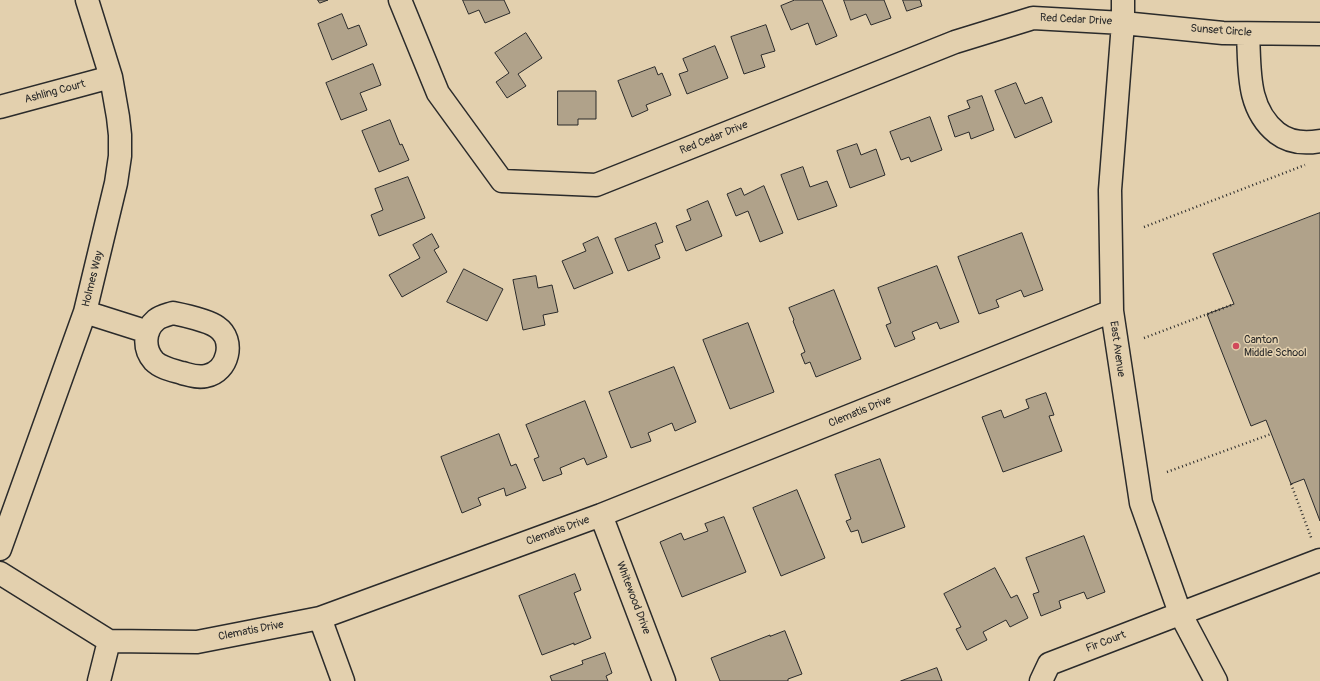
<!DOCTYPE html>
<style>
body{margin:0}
canvas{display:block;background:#e3d0ae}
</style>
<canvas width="1320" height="681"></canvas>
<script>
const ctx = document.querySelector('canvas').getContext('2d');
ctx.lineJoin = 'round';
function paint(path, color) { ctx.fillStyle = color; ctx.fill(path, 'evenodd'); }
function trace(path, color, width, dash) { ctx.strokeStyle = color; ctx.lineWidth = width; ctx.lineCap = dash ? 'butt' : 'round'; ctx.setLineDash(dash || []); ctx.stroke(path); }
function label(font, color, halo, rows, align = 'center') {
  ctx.font = font + ' Pangolin,sans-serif'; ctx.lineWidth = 3; ctx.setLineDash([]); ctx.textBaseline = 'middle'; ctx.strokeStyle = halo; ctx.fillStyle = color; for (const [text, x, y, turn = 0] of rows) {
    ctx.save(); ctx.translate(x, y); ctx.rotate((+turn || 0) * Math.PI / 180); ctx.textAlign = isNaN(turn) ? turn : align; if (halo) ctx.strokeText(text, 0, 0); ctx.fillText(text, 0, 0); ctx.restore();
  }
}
const building = new Path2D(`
 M318,0H328L320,3Z
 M463,0H504L510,13L485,23L479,10L469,14Z
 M795,0H822L837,36L816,45L808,23L791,30L781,6Z
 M844,0H884L891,18L871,25L866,14L851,20Z
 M903,0H920L922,6L907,11Z
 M342,14L348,29L359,25L367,45L332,60L318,24Z
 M766,25L775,51L761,55L765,67L744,74L731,37Z
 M526,33L542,58L518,74L526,86L507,98L496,82L509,73L495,53Z
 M715,46L728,78L687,94L679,74L688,71L683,59Z
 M373,64L381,85L360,93L367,110L341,120L326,83Z
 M655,67L658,75L662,73L671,95L646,105L648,110L632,117L618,81Z
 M1016,83L1025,104L1042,97L1052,122L1015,138L995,91Z
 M558,91H596V119H578V125H558Z
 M982,96L994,130L971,139L969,132L955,137L948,116L970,108L967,101Z
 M930,117L942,150L911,162L909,157L901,160L890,132Z
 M390,120L400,145L402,144L409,160L379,172L362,131Z
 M857,144L861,155L876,149L885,175L850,188L837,151Z
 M803,167L810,187L827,181L837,206L798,220L781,175Z
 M408,177L425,218L379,236L371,215L383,210L375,189Z
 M764,186L783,233L760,242L748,211L736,216L727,194L741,188L744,195Z
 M708,201L722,236L686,251L676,226L691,220L687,210Z
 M1320,213V521L1304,479L1291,484L1266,420L1251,426L1207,314L1234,304L1213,254Z
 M656,223L663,242L655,245L660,258L628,271L615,239Z
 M1022,233L1043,290L1024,297L1021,290L996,300L999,307L979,314L958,257Z
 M432,234L439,247L434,250L447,272L402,297L389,275L420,258L413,245Z
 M598,237L613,273L574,289L562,261L586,251L583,244Z
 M937,266L959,322L940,329L937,322L912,332L915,339L895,347L886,325L891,323L878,288Z
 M464,269L503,289L487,321L447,302Z
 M536,276L538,288L552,285L558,312L543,315L545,325L523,330L513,280Z
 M834,290L861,359L816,377L810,362L805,364L801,354L805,352L793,321L794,320L789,308Z
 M748,323L774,392L730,409L703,340Z
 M674,367L696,422L675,431L672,423L648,433L651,441L631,448L609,392Z
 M1046,393L1054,415L1049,416L1062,451L1003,472L982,417L1001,410L1004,418L1029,408L1026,400Z
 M585,401L607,457L587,465L584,458L560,468L562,474L543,481L534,459L539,457L526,425Z
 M499,434L511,466L516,464L526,488L506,496L504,488L478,498L481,505L462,513L441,457Z
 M880,459L905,527L862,543L858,530L851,532L846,521L851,519L835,475Z
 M797,490L825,558L781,576L753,508Z
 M724,517L746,572L682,597L660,542L681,533L684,540L708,531L705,524Z
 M1084,536L1105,592L1087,599L1084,592L1059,601L1061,608L1041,616L1033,594L1039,592L1026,558Z
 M995,568L1011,598L1017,595L1028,618L1010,627L1006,620L983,632L987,640L967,650L956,629L961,627L944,594Z
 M575,574L581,590L574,593L591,638L574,645V643L542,655L519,596Z
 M785,631L802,674L788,679V681H720L711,658L770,635V636Z
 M605,653L612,673L606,676L608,681H552L550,676L583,664L582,661Z
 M937,668L942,681H901Z`);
paint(building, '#b0a28a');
trace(building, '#2b2b2b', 1);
const minor = new Path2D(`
 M400,0L438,93L502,181L596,185L955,42L1033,18L1123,23L1223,33L1320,34
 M1123,0V23L1110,190L1112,311L1141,503L1180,613L1216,681
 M1248,34C1250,69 1246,108 1277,133C1290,143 1304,144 1320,141
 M0,107L111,77
 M85,312L148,332
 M173,313C183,315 209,321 217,327C236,340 228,372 206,376C197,378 190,375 182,373C172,370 161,368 154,361C143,349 144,330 156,320C161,316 167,315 173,313Z
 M601,515L664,681
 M0,549L85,312L116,183L120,156V135L118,117L111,77L87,0
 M0,573L109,641L197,642L320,618L601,515L1112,311
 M320,618L343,681
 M99,681L109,641
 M1041,681L1049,664L1320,560`);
trace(minor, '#2b2b2b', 25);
trace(new Path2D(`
 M1144,227L1305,165
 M1144,338L1234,304
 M1167,472L1271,434
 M1291,484L1312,540`), '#2b2b2b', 2.5, [1, 3]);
trace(minor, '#e3d0ae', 22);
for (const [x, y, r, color] of [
 [1236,346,4,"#d1495b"]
]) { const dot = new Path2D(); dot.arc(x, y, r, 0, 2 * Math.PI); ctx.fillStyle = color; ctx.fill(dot); trace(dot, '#e3d0ae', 1.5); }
label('11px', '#2b2b2b', '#e3d0ae', [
 ["Red Cedar Drive",1076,20,3],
 ["Sunset Circle",1221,31,4],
 ["Ashling Court",55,92,-15],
 ["Red Cedar Drive",714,138,-22],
 ["Holmes Way",93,279,-76],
 ["East Avenue",1117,349,82],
 ["Clematis Drive",860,412,-22],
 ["Clematis Drive",558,531,-20],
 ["Whitewood Drive",633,598,69],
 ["Clematis Drive",251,631,-11],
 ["Fir Court",1106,642,-21]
]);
label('11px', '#2b2b2b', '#e3d0ae', [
 ["Canton",1244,340],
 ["Middle School",1244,353]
], 'left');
</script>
